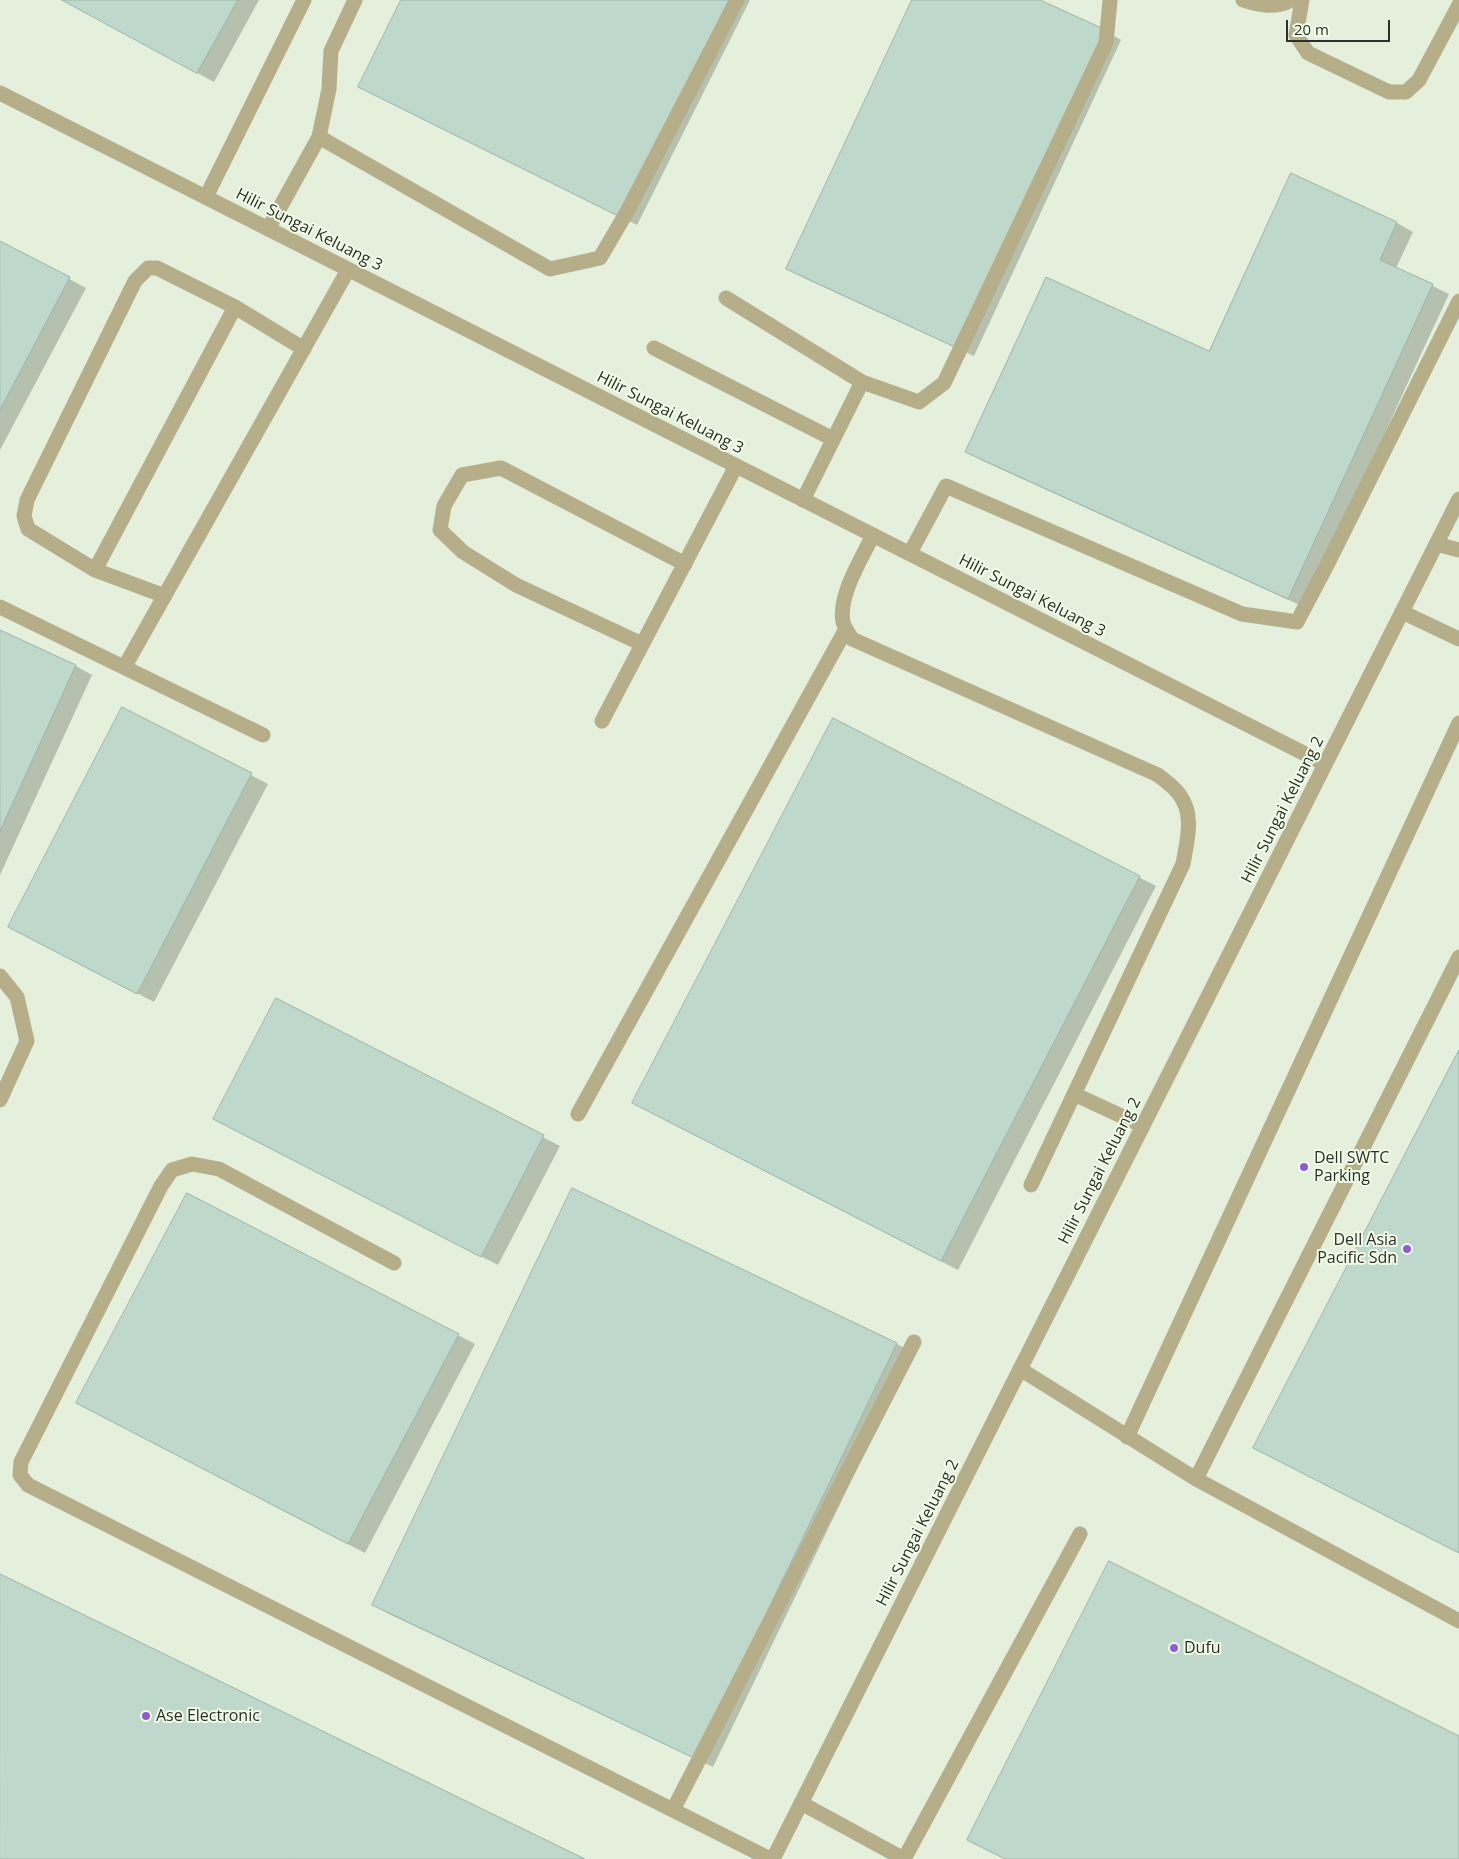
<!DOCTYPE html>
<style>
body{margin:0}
#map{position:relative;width:1459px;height:1859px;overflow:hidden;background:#e4f0db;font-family:"Open Sans",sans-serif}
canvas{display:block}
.scale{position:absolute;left:1286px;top:20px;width:104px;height:22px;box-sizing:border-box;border:2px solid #2c3028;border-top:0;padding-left:6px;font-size:15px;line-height:18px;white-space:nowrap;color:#2c3028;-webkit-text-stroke:4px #f1fde8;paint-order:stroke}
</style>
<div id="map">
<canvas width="1459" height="1859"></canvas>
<div class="scale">20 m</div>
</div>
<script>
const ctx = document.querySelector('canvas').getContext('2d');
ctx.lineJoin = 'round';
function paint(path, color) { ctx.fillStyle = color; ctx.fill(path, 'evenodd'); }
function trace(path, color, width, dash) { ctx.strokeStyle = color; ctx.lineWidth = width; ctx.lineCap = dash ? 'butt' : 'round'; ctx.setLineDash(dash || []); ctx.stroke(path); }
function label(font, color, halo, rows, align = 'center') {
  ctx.font = font + ' "Open Sans",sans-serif'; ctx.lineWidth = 4; ctx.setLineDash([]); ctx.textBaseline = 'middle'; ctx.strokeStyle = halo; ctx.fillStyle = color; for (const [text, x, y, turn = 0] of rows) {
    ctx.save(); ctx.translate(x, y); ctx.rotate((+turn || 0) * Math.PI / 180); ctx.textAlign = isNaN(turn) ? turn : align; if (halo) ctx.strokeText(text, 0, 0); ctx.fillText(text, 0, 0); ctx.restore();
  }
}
paint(new Path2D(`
 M63,0H259L214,82Z
 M403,0H750L637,225L359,87Z
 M913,0H1037L1105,31L1121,40L974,356L804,278L788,269Z
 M1397,223L1413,232L1396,268L1449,294L1304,607L983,461L967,452L1210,352Z
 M0,242L86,288L0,450Z
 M0,632L76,666L92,675L0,875Z
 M123,709L268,784L154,1002L26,936Z
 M833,720L1156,886L958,1270L650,1112Z
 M277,1000L560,1146L498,1265L231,1128Z
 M1459,1053V1553L1254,1448Z
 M573,1190L897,1344L913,1353L713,1767L389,1614L373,1604Z
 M188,1194L475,1344L365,1553L94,1412Z`), '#0003');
const building = new Path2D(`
 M62,0H238L197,73Z
 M401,0H729L620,217L358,87Z
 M912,0H1040L1106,30L957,348L786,269Z
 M1291,173L1397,222L1380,260L1433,284L1288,599L965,452L1046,277L1209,351Z
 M0,241L70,277L0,410Z
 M0,630L76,665L0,831Z
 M122,707L252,773L137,994L8,927Z
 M833,718L1140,876L941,1261L632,1103Z
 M276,998L544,1135L481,1257L213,1119Z
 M1459,1050V1553L1253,1448Z
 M572,1188L897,1343L696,1759L372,1605Z
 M187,1193L459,1334L348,1544L76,1403Z
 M1109,1561L1459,1736V1859H1005L967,1840Z
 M0,1574L585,1859H0Z`);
paint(building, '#bfd8cc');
trace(building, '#9cb4a9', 1);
trace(new Path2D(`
 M1243,0C1258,5 1276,9 1291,0
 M1302,0L1296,35L1308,53L1389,92H1406L1419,80L1459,5
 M319,137L329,89L331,51L355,0
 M206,197L304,0
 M268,229L319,137L550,269L600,258L628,210L737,0
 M726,298L862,382
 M654,348L833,439
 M803,500L862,382L919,402L944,383L1106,43L1110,0
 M873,535C862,558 838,595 843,622C844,627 849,634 852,639L1158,775C1165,781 1174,787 1179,794C1195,815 1187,840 1183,864L1031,1185
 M1436,544L1459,550
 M910,553L946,486L1242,614L1297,622L1327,565L1459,301
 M95,570L235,307
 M165,596L95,570L28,529L24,516L27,500L135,281L148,268H157L235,307L304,349
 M0,607L263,735
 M1402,612L1459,639
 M642,644L516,585L463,552L440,530L444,506L462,475L501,468L685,564
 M125,666L348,270
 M602,721L736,466
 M0,976L17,997L27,1041L0,1100
 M1074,1094L1143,1126
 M578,1114L846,629
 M394,1263L219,1169L192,1164L172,1170L161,1186L21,1462L20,1475L28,1485L770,1859
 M1020,1369L1196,1479L1459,1621
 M1127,1437L1459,723
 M1196,1479L1459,957
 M801,1803L904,1859
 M673,1810L914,1342
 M904,1859L1080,1534`), '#b5ae89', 15);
trace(new Path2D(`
 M0,93L1325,764`), '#b5ae89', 15);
trace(new Path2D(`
 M773,1859L1459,499`), '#b5ae89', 15);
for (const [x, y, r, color] of [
 [1304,1167,5,"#905cd5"],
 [1407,1249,5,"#905cd5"],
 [1174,1648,5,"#905cd5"],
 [146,1716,5,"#905cd5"]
]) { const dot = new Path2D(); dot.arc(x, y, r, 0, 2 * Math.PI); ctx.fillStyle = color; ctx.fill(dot); trace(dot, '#f1fde8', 2); }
label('16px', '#2c3028', '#f1fde8', [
 ["Hilir Sungai Keluang 3",309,230,27],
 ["Hilir Sungai Keluang 3",670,413,27],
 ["Hilir Sungai Keluang 3",1032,596,27],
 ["Hilir Sungai Keluang 2",1283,810,-63],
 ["Hilir Sungai Keluang 2",1100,1171,-63],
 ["Hilir Sungai Keluang 2",918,1533,-63]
]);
label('16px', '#2c3028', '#f1fde8', [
 ["Dell SWTC",1314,1158],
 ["Parking",1314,1176],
 ["Dell Asia",1397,1240,"right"],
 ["Pacific Sdn",1397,1258,"right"],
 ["Dufu",1184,1648],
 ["Ase Electronic",156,1716]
], 'left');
</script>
